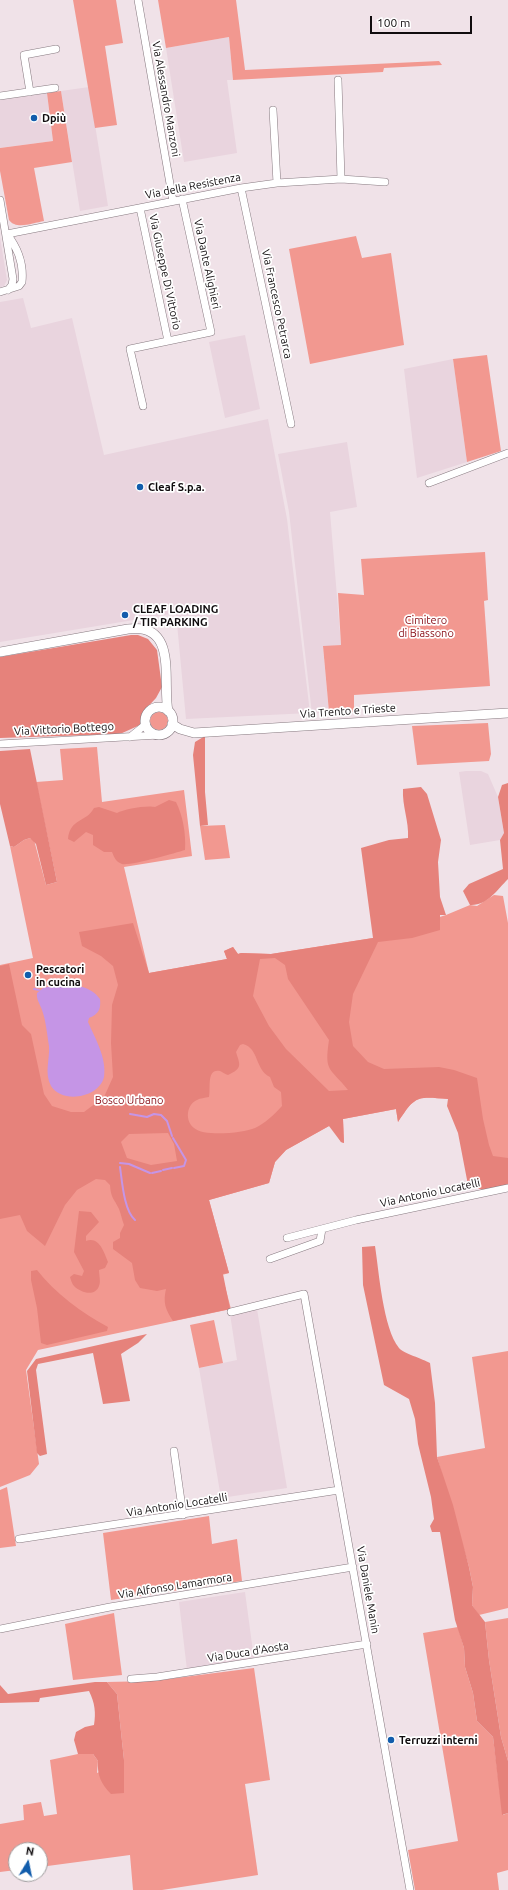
<!DOCTYPE html>
<meta charset="utf-8">
<style>
body{margin:0}
#map{position:relative;width:508px;height:1890px;overflow:hidden;background:#f0e2e8;font-family:Ubuntu,sans-serif}
canvas{display:block}
.north{position:absolute;left:8px;top:1842px;width:40px;height:40px;box-sizing:border-box;background:#fff;border:1px solid #9f9e9f;border-radius:50%;rotate:10deg;font-size:11px;font-weight:700;line-height:16px;text-align:center;color:#100c0e}
.north::after{content:'';display:block;margin:auto;width:14px;height:18px;background:#125dac;clip-path:polygon(50% 0,100% 100%,50% 72%,0 100%)}
.scale{position:absolute;left:370px;top:16px;width:102px;height:18px;box-sizing:border-box;border:2px solid #100c0e;border-top:0;padding-left:5px;font-size:12px;line-height:14px;white-space:nowrap;color:#100c0e;-webkit-text-stroke:3px #fff;paint-order:stroke}
</style>
<div id="map">
<canvas width="508" height="1890"></canvas>
<div class="north">N</div>
<div class="scale">100 m</div>
</div>
<script>
const ctx = document.querySelector('canvas').getContext('2d');
ctx.lineJoin = 'round';
function paint(path, color) { ctx.fillStyle = color; ctx.fill(path, 'evenodd'); }
function trace(path, color, width, dash) { ctx.strokeStyle = color; ctx.lineWidth = width; ctx.lineCap = dash ? 'butt' : 'round'; ctx.setLineDash(dash || []); ctx.stroke(path); }
function label(font, color, halo, rows, align = 'center') {
  ctx.font = font + ' Ubuntu,sans-serif'; ctx.lineWidth = 3.5; ctx.setLineDash([]); ctx.textBaseline = 'middle'; ctx.strokeStyle = halo; ctx.fillStyle = color; for (const [text, x, y, turn = 0] of rows) {
    ctx.save(); ctx.translate(x, y); ctx.rotate((+turn || 0) * Math.PI / 180); ctx.textAlign = isNaN(turn) ? turn : align; if (halo) ctx.strokeText(text, 0, 0); ctx.fillText(text, 0, 0); ctx.restore();
  }
}
paint(new Path2D(`
 M229,37L233,80H227L237,153L184,162L166,48Z
 M89,87L108,206L80,211L61,91Z
 M47,93L53,141L0,148V100Z
 M0,237L7,280L4,286L0,287Z
 M23,298L31,328L72,318L104,455L268,419L287,519L310,713L186,719L176,613L0,642V302Z
 M245,335L260,409L225,418L209,342Z
 M453,359L467,462L417,478L404,369Z
 M347,442L357,507L330,512L341,645L323,647L329,712L312,714L289,512L278,454Z
 M466,771H481L488,774L498,797L504,833L500,840L470,845L459,772Z
 M257,1309L287,1488L221,1498L199,1368L237,1360L230,1314Z
 M245,1592L254,1659L187,1670L179,1602Z`), '#e9d4de');
paint(new Path2D(`
 M73,0H116L123,43L105,46L117,125L95,128Z
 M158,0H236L245,70L439,61L442,65L384,68L383,72L233,80L229,37L166,48Z
 M61,91L72,162L34,168L44,221C33,223 16,230 9,220L0,171V148L53,141L47,93Z
 M356,236L362,258L391,253L404,345L310,364L289,249Z
 M487,355L501,451L467,462L453,359Z
 M485,552L488,600L484,601L490,686L354,695V712H329L323,646L341,645L338,593L364,595L361,559Z
 M150 721a9 9 0 1 1 18 0a9 9 0 1 1-18 0Z
 M488,723L491,754L489,761L417,765L412,726Z
 M97,747L102,802L184,790L192,856L124,867L149,973L227,959L224,951L233,947L238,954L241,953L271,954L373,938L446,915L470,905L477,906L494,895L503,896L508,923V1186L448,1099C416,1096 415,1096 398,1122L396,1109L343,1119L344,1143L341,1142L337,1135L287,1073L329,1126L286,1150L275,1162L269,1183L209,1200L229,1273L222,1275L231,1309L38,1350L26,1370L39,1464L30,1475L0,1487V965L33,958L10,846L14,847L24,840L30,838L34,840L46,885L57,882L36,782L63,780L60,749Z
 M225,825L230,858L205,860L200,826Z
 M214,1320L223,1363L199,1368L190,1325Z
 M508,1351V1608L479,1615L472,1605L473,1587L469,1567L437,1457L485,1448L472,1357Z
 M7,1487L16,1546L0,1548V1490Z
 M209,1516L212,1544L237,1539L242,1581L111,1600L103,1533Z
 M114,1613L122,1675L73,1680L65,1624Z
 M508,1618V1761L501,1737L489,1660L485,1622Z
 M458,1627L464,1648L465,1667L473,1693L477,1721L493,1737L503,1815L508,1813V1870L497,1873L499,1890H415L408,1850L458,1841L423,1633Z
 M254,1668L270,1780L245,1784L258,1875L162,1890H133L130,1855L40,1867V1850H16V1870L0,1872V1824L24,1820L23,1805L41,1802L44,1816L57,1814L50,1760L78,1754H93L98,1761L97,1773L124,1760L117,1694L107,1682L153,1681Z`), '#f29890');
paint(new Path2D(`
 M131,635H138L148,639L157,650L162,687L156,698L142,713L140,725L120,734L0,738V657Z
 M205,736V792L208,825L200,826L193,755L195,742Z
 M30,749L57,882L46,885L36,844L30,838L24,840L14,847L10,846L0,804V751Z
 M508,783V879C497,890 487,906 470,905L463,891L469,884L503,869L500,840L504,833L498,797L502,785Z
 M421,787L427,794L441,840L438,862L440,897L446,915H440V930L412,938L378,942L353,994L349,1022L353,1046L368,1062L384,1069L439,1067L454,1070L477,1078L483,1119L489,1145L493,1156L508,1158V1186L483,1190L468,1185L458,1133L447,1106L448,1099C416,1096 415,1096 398,1122L396,1109L343,1119L344,1143L341,1142L329,1126L286,1150L275,1162L269,1183L209,1200L229,1273L223,1274L230,1309L173,1321C165,1309 163,1302 166,1289L157,1291L140,1288L135,1280L132,1263L113,1249V1242L120,1238V1233L124,1225C122,1220 121,1214 119,1209C114,1198 111,1199 110,1185L105,1180L96,1179L77,1190L65,1205L45,1246L27,1231L20,1215L0,1219V966L9,964L22,1025L31,1034L44,1094L52,1106L71,1112H84L104,1097L113,1077L111,1043L112,1005L118,985L113,966L101,956L82,946L79,932L133,923L149,973L227,959L224,951L233,947L238,954L241,953L271,954L373,938L361,848L389,840L408,838C409,821 402,806 403,789ZM275,958L285,965L288,979L329,1040C324,1073 330,1067 348,1090L329,1091L286,1049L269,1026L253,996L260,959ZM243,1044C259,1048 255,1070 270,1077L274,1087L281,1092L282,1106C275,1114 264,1124 255,1128C243,1133 204,1137 194,1128C185,1121 186,1105 197,1100C200,1098 205,1098 209,1097C211,1089 206,1068 220,1071C223,1072 224,1074 228,1075C243,1068 240,1065 236,1052L240,1045ZM168,1133L174,1144L177,1161L151,1165L127,1158L121,1142L129,1134Z
 M169,800L176,802C183,816 186,834 185,850C175,853 130,866 122,864C116,862 114,857 112,852H104L93,845V835L86,832L74,842L68,839C70,818 86,823 94,808L99,807L117,813C124,809 147,805 155,807Z
 M79,1211L91,1212L99,1222L86,1236V1241C99,1236 104,1252 108,1262L105,1268L99,1270C99,1275 101,1282 99,1286C95,1297 81,1293 74,1286C72,1284 71,1280 70,1277L74,1274L82,1276L84,1271L74,1252Z
 M375,1246C379,1272 383,1328 399,1348C403,1353 423,1359 430,1363L435,1403L437,1457L453,1505L469,1567L473,1587L472,1605L485,1622L489,1660L501,1737L508,1761V1813L502,1815L493,1737L477,1721L473,1693L465,1667L464,1648L455,1620L440,1532H432L430,1526L434,1519L431,1497L418,1444L415,1419L409,1399L384,1385L363,1285L362,1247Z
 M37,1270C55,1293 82,1313 108,1327L107,1331L47,1345L41,1343L37,1308L31,1280V1271Z
 M147,1334L138,1343L121,1354L130,1401L103,1404L93,1353L38,1364L36,1370L47,1454L40,1456L37,1453L27,1371L36,1359Z
 M95,1682H107L117,1694L124,1760V1793L111,1794C101,1784 97,1775 98,1761L93,1754H78L74,1740L76,1732L85,1727L94,1725C96,1713 95,1703 89,1691L40,1698L39,1702L0,1703V1685L8,1694Z`), '#e6827b');
paint(new Path2D(`
 M56,985C72,985 89,984 100,999C101,1009 99,1014 89,1018L88,1022C95,1038 107,1058 104,1077C99,1098 62,1104 51,1086C44,1073 50,1059 49,1046C47,1034 46,1021 42,1010C40,1004 36,999 37,993L43,988Z`), '#c595e6');
trace(new Path2D(`
 M34,989L39,990
 M130,1114L147,1117L154,1114L161,1115L167,1121L172,1136
 M173,1138L186,1160L184,1166L174,1168
 M120,1163L129,1164L150,1173
 M120,1167C122,1181 124,1211 135,1220
 M163,1170L172,1168
 M152,1173L161,1171`), '#c595e6', 2);
const minor = new Path2D(`
 M138,0L173,201
 M338,80L341,179
 M30,92L24,55L56,49
 M0,96L55,88
 M273,110L277,183
 M241,188L291,424
 M0,200L13,279L12,285L8,290
 M140,208L168,341
 M7,234L241,188L277,183L341,179L385,182
 M0,292L19,286L22,282C24,264 17,247 7,234
 M143,406L130,349L211,332L182,199
 M429,483L508,453
 M130,737L145,725
 M0,744L159,735
 M287,1238L356,1220L508,1188
 M270,1259L320,1241L322,1229
 M231,1312L304,1294L410,1890
 M174,1451L183,1515
 M19,1539L339,1490
 M0,1629L110,1607L353,1567
 M131,1679L157,1677L367,1644`);
const tertiary = new Path2D(`
 M0,652L128,629C179,622 162,682 168,711
 M145 721a14 14 0 1 1 28 0a14 14 0 1 1-28 0Z
 M172,724L180,729L194,733L508,713`);
trace(minor, '#877a80', 8);
trace(tertiary, '#877a80', 10);
trace(minor, '#fff', 7);
trace(tertiary, '#fff', 9);
for (const [x, y, r, color] of [
 [34,118,4,"#125dac"],
 [140,487,4,"#125dac"],
 [125,615,4,"#125dac"],
 [28,975,4,"#125dac"],
 [391,1740,4,"#125dac"]
]) { const dot = new Path2D(); dot.arc(x, y, r, 0, 2 * Math.PI); ctx.fillStyle = color; ctx.fill(dot); trace(dot, '#fff', 1.5); }
label('11px', '#100c0e', '#fff', [
 ["Via Alessandro Manzoni",166,99,80],
 ["Via della Resistenza",193,186,-11],
 ["Via Dante Alighieri",207,264,78],
 ["Via Giuseppe Di Vittorio",165,272,78],
 ["Via Francesco Petrarca",277,304,78],
 ["Via Trento e Trieste",348,711,-4],
 ["Via Vittorio Bottego",64,729,-3],
 ["Via Antonio Locatelli",430,1193,-12],
 ["Via Antonio Locatelli",177,1505,-9],
 ["Via Alfonso Lamarmora",175,1586,-9],
 ["Via Daniele Manin",368,1590,80],
 ["Via Duca d'Aosta",248,1652,-9]
]);
label('bold 11px', '#100c0e', '#fff', [
 ["Dpiù",42,118],
 ["Cleaf S.p.a.",148,487],
 ["CLEAF LOADING",133,609],
 ["/ TIR PARKING",133,622],
 ["Pescatori",36,969],
 ["in cucina",36,982],
 ["Terruzzi interni",399,1740]
], 'left');
label('11px', '#8a1018', '#fff', [
 ["Cimitero",426,620],
 ["di Biassono",426,633],
 ["Bosco Urbano",129,1100]
]);
</script>
